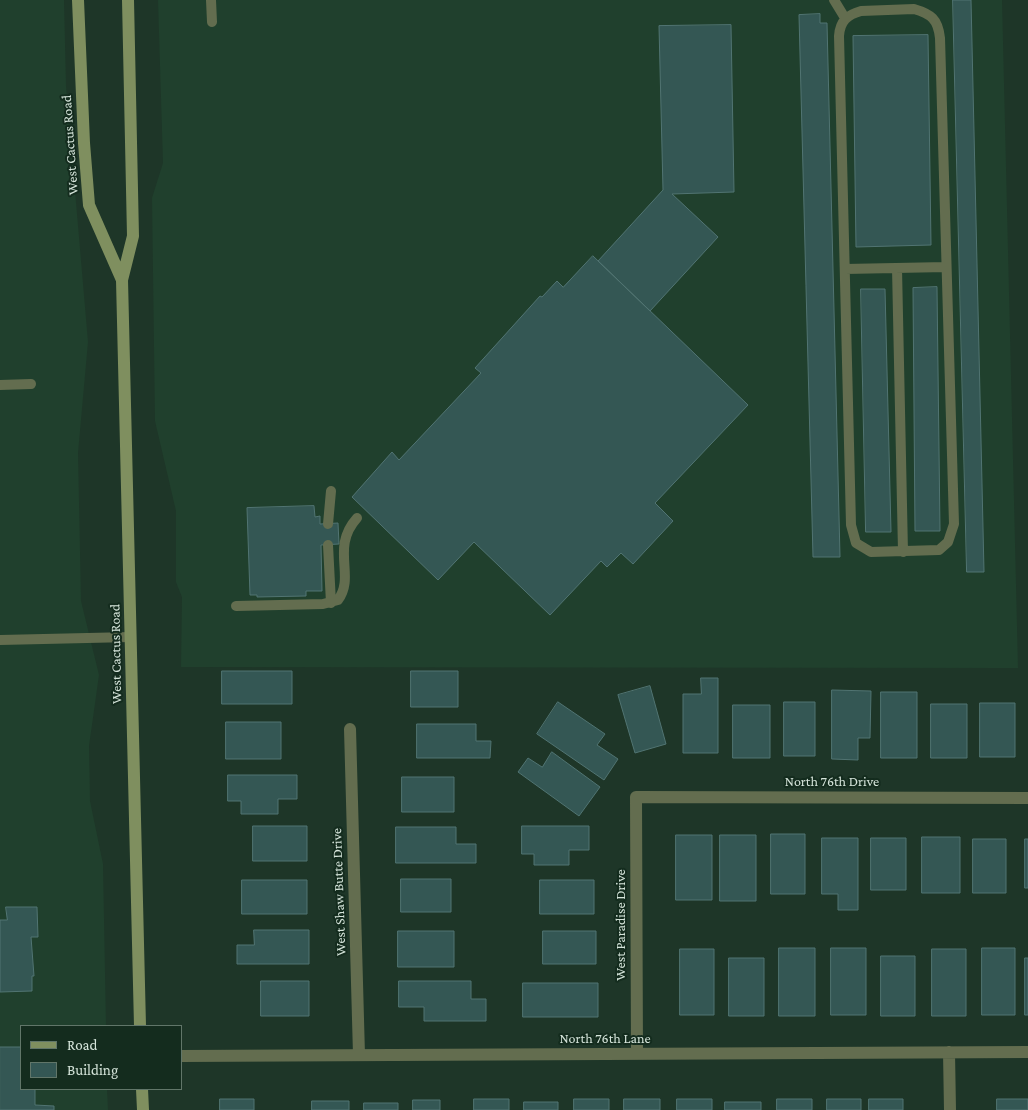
<!DOCTYPE html>
<style>
body{margin:0}
#map{position:relative;width:1028px;height:1110px;overflow:hidden;background:#1e3628;font-family:"Crimson Pro",serif}
canvas{display:block}
.legend{position:absolute;left:20px;top:1025px;width:162px;height:65px;box-sizing:border-box;background:#142c1e;border:1px solid #617669;margin:0;padding:6px 9px;list-style:none;font-size:15px;color:#d5e4da}
.legend li{display:flex;align-items:center;gap:10px;height:25px}
.legend b{width:25px;border:1px solid #617669}
</style>
<div id="map">
<canvas width="1028" height="1110"></canvas>
<ul class="legend">
<li><b style="height:6px;background:#7f8f5f"></b>Road</li>
<li><b style="height:14px;background:#345754"></b>Building</li>
</ul>
</div>
<script>
const ctx = document.querySelector('canvas').getContext('2d');
ctx.lineJoin = 'round';
function paint(path, color) { ctx.fillStyle = color; ctx.fill(path, 'evenodd'); }
function trace(path, color, width, dash) { ctx.strokeStyle = color; ctx.lineWidth = width; ctx.lineCap = dash ? 'butt' : 'round'; ctx.setLineDash(dash || []); ctx.stroke(path); }
function label(font, color, halo, rows, align = 'center') {
  ctx.font = font + ' "Crimson Pro",serif'; ctx.lineWidth = 4; ctx.setLineDash([]); ctx.textBaseline = 'middle'; ctx.strokeStyle = halo; ctx.fillStyle = color; for (const [text, x, y, turn = 0] of rows) {
    ctx.save(); ctx.translate(x, y); ctx.rotate((+turn || 0) * Math.PI / 180); ctx.textAlign = isNaN(turn) ? turn : align; if (halo) ctx.strokeText(text, 0, 0); ctx.fillText(text, 0, 0); ctx.restore();
  }
}
paint(new Path2D(`
 M0,0H64L66,86L88,342L78,453L81,601L99,675L89,746L90,801L103,864L106,1026H21V1089H107L108,1110H0Z
 M158,0H1002L1018,668L181,667L182,597L176,582V511L155,421L152,198L163,163Z`), '#20402d');
const building = new Path2D(`
 M953,0H971L984,572H967Z
 M820,14V23H827L840,557H813L799,15Z
 M731,25L734,192L672,194L718,237L650,311L598,261L663,190L659,26Z
 M928,35L931,245L856,247L853,36Z
 M593,256L748,405L655,503L673,521L633,564L621,553L607,567L601,561L550,615L474,542L438,580L352,497L392,452L399,460L481,373L475,368L540,296L542,297L557,281L563,287Z
 M937,287L940,531H915L913,288Z
 M861,289H885L891,532H866Z
 M314,506L315,517L320,516V524L338,523L339,544L321,545L322,591H306V596L257,597V595H250L247,508Z
 M222,671H292V704H222Z
 M411,671H458V707H411Z
 M701,678H718V753H683V694H701Z
 M650,686L666,744L635,753L618,695Z
 M832,690L871,691L870,738H858V760L832,759Z
 M881,692H917V758H881Z
 M558,702L605,734L597,745L618,759L604,780L537,734Z
 M784,702H815V756H784Z
 M980,703H1015V757H980Z
 M931,704H967V758H931Z
 M733,705H770V758H733Z
 M226,722H281V759H226Z
 M417,724H476V741H491L490,758H417Z
 M552,752L600,787L579,816L518,772L528,758L542,767Z
 M228,775H297V799H278V814H241V801H228Z
 M402,777H454V812H402Z
 M253,826H307V861H253Z
 M522,826H589V850H569V865H534V854H522Z
 M396,827H456V844H476V863H396Z
 M771,834H805V894H771Z
 M676,835H712V900H676Z
 M720,835H756V901H720Z
 M922,837H960V893H922Z
 M822,838H858V910H838V894H822Z
 M871,838H906V890H871Z
 M973,839H1006V893H973Z
 M1025,839H1028V888H1025Z
 M401,879H451V912H401Z
 M242,880H307V914H242Z
 M540,880H594V914H540Z
 M6,907H37L38,937H31L34,976H32V991L0,992V920H7Z
 M254,930H309V964H237V945H254Z
 M398,931H454V967H398Z
 M543,931H596V964H543Z
 M779,948H815V1016H779Z
 M831,948H866V1015H831Z
 M982,948H1015V1015H982Z
 M680,949H714V1015H680Z
 M932,949H966V1016H932Z
 M881,956H915V1016H881Z
 M729,958H764V1016H729Z
 M1025,958H1028V1015H1025Z
 M261,981H309V1016H261Z
 M399,981H471V999H486V1021H424V1007H399Z
 M523,983H598V1017H523Z
 M0,1047H21V1089H35V1105L54,1106V1110H0Z
 M220,1099H254V1110H220Z
 M474,1099H509V1110H474Z
 M574,1099H609V1110H574Z
 M624,1099H660V1110H624Z
 M677,1099H712V1110H677Z
 M777,1099H812V1110H777Z
 M827,1099H861V1110H827Z
 M869,1099H903V1110H869Z
 M997,1099H1028V1110H997Z
 M413,1100H440V1110H413Z
 M312,1101H349V1110H312Z
 M524,1102H558V1110H524Z
 M725,1102H761V1110H725Z
 M364,1103H398V1110H364Z`);
paint(building, '#345754');
trace(building, '#517472', 1);
trace(new Path2D(`
 M211,0L212,22
 M834,0L845,18
 M914,9C931,14 938,19 940,38L954,524L948,542L939,550L871,552L856,543L851,525L839,36C840,21 847,15 861,11Z
 M897,268L903,552
 M845,269L946,267
 M0,385L31,384
 M328,524L331,491
 M328,545L331,603
 M236,606L323,604L338,600C356,576 330,548 357,518
 M0,640L131,637`), '#636d4f', 10);
trace(new Path2D(`
 M350,729L359,1055
 M949,1052L950,1110
 M637,1054L636,797L1028,798
 M181,1056L1028,1052`), '#636d4f', 12);
trace(new Path2D(`
 M78,0L84,143L89,205L122,280
 M128,0L133,236L122,280L140,1026
 M142,1089L143,1110`), '#7f8f5f', 12);
label('14px', '#d5e4da', '#142c1e', [
 ["West Cactus Road",70,145,-94],
 ["West Cactus Road",116,654,-91],
 ["North 76th Drive",832,782],
 ["West Shaw Butte Drive",339,892,-92],
 ["West Paradise Drive",621,925,-90],
 ["North 76th Lane",605,1039]
]);
</script>
